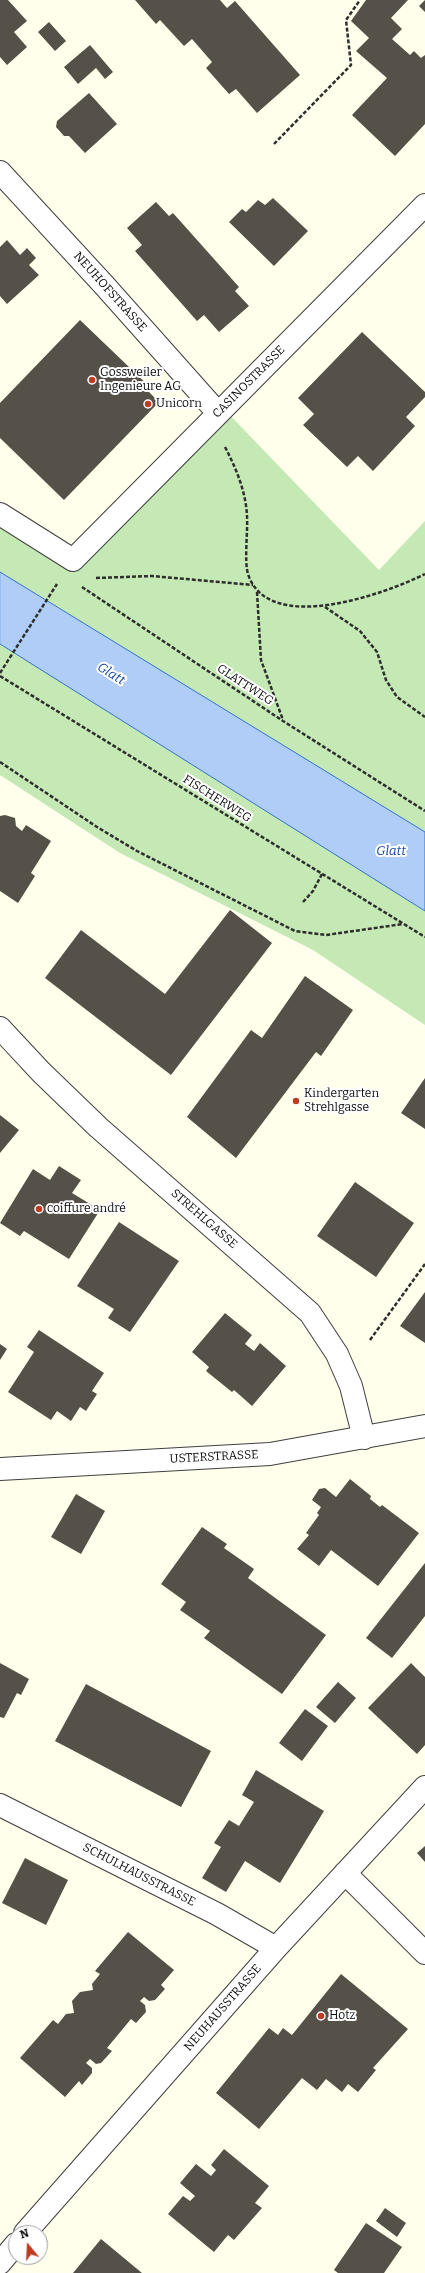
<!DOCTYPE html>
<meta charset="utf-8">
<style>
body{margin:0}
#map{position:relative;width:425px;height:2273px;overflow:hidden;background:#ffffeb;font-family:Bitter,serif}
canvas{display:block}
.north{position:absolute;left:8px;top:2225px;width:40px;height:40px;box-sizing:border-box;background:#fff;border:1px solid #9e9e9e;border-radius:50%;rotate:342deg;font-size:11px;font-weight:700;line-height:16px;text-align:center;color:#0c0c0c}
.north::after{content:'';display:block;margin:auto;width:14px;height:18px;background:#bc3c23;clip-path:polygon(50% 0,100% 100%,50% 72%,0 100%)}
</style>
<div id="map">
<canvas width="425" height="2273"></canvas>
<div class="north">N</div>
</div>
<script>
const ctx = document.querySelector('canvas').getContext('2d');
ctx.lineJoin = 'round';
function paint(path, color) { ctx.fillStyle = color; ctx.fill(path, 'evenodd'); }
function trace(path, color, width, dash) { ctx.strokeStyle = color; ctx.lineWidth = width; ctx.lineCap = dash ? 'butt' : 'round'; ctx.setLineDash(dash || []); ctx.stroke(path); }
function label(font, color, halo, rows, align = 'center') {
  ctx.font = font + ' Bitter,serif'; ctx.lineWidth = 4; ctx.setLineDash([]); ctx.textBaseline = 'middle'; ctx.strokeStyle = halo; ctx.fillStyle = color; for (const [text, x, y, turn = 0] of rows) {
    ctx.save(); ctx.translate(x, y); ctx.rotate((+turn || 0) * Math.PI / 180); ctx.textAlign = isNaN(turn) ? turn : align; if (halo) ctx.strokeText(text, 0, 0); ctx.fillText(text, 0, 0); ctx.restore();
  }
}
paint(new Path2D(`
 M223,408L379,570L425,521V1025L313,950L120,853L0,775V518L73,560Z`), '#c5e9b5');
const water = new Path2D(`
 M0,572L425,832V911L0,644Z`);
paint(water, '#afcdf6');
trace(water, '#3672ce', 1);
paint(new Path2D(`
 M0,0H8L27,21L14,32L27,47L7,65L0,57Z
 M135,0H220L227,8L235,1L300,75L257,113L236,89L229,94L206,68L212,62L192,39L184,46L160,20L156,24Z
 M366,0H408L391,18L402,29L392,39L410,55L414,51L421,58L425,55V124L395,156L352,115L387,78L356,51L369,38L351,21Z
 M425,0V12L419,6Z
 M49,22L66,41L55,51L38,32Z
 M90,45L113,72L105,79L96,68L78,84L64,67Z
 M89,93L117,124L85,153L69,136H64L56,127L57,121Z
 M273,198L308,231L274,266L229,222L242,209L246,212L258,200L265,205Z
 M156,202L169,216L173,213L239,287L235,291L249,306L219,332L204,315L197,321L135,251L142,245L127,228Z
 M7,240L20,255L27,248L36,258L29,265L39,275L7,304L0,296V247Z
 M80,320L152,389L149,392L159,402L64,500L0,438V403Z
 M362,332L425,392V397L406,417L415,426L373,471L358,456L347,467L303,425L314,414L298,398Z
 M5,815L15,818L16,826L22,831L26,825L51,841L31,873L35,876L18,903L0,891V816Z
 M230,910L272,943L171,1075L45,978L81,930L165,994Z
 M305,976L353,1010L321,1056L316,1052L236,1158L187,1117L251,1030L262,1038Z
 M425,1078V1129L401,1113Z
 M0,1115L19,1130L0,1153Z
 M59,1166L81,1180L72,1193L100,1210L69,1259L24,1231L20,1236L0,1223L33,1169L50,1180Z
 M355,1182L414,1223L376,1277L317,1236Z
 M119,1222L179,1261L130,1332L108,1318L114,1309L77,1286Z
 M425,1292V1343L400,1326Z
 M225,1313L252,1335L245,1344L254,1351L260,1343L286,1366L252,1406L234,1390L232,1392L206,1371L209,1367L192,1352Z
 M39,1330L104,1373L92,1391L97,1394L86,1411L80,1407L71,1421L57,1411L51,1420L8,1392L34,1352L27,1347Z
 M0,1344L7,1349L0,1360Z
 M350,1479L371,1496L370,1499L380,1507L382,1505L419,1533L378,1586L331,1550L319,1566L297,1549L309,1535L306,1533L319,1515L317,1513L321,1507L312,1500L319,1489L325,1488L336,1497Z
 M76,1494L105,1511L81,1554L51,1537Z
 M202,1527L227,1544L224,1548L254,1569L248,1578L326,1635L282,1694L204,1638L210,1631L180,1610L186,1602L161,1584Z
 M425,1563V1616L392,1658L366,1638Z
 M0,1663L29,1679L21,1695L17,1693L4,1718L0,1717Z
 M411,1663L425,1677V1745L417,1754L368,1708Z
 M338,1682L356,1698L335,1723L316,1707Z
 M86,1684L211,1751L181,1807L55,1741Z
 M305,1709L328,1726L302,1761L279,1743Z
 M256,1770L324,1811L280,1883L245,1861L226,1892L202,1878L221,1847L214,1843L229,1820L239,1826L254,1802L242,1795Z
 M425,1846V1862L417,1853Z
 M25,1858L68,1880L46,1925L2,1903Z
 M128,1932L174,1970L161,1985L165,1989L155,2000L149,2001L144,1997L140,2001L145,2005L146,2012L136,2023L131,2019L107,2048L112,2051L101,2063L96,2064L90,2059L86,2063L92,2068V2073L82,2085L79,2081L65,2097L20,2058L53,2020L58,2024L66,2014L74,2013L72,2001L80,1992L93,1990L92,1984L100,1974L95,1971Z
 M341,1974L408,2029L373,2068L376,2070L358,2092L348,2084L342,2092L326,2079L317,2090L302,2078L259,2129L216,2093L269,2028L278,2035L283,2028L292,2035Z
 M224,2149L269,2186L255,2203L262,2208L234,2240L228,2235L214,2252L168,2214L183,2196L190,2201L195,2196L180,2183L196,2164L211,2176L216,2170L211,2165Z
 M385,2208L406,2223L397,2237L376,2221Z
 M366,2223L402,2247L384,2273H338L334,2270Z
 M101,2239L142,2273H73Z`), '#555048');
const minor = new Path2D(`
 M0,172L104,285L218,413
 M0,514L73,560L425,205
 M0,1028L41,1072L98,1127L310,1313L337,1354L351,1386L364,1438
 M0,1469L270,1454L425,1426
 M0,1805L217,1914L276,1948
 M345,1873L425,1953
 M25,2233L276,1948L425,1787
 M0,2263L16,2244`);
trace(minor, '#3f3f3f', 24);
trace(new Path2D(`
 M274,144L351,65L346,20L360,0
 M225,447C236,468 246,492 247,516C248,531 244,561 248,574C268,636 385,594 425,574
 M96,578L152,576L253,585
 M82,587L283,721L425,811
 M257,592L261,660L283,720
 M325,607L360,631L377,652L386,680L397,697L425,717
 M0,673L57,584
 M0,676L425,937
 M0,762L97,827L137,851L295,931L326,935L403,924
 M303,902L313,891L322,874
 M370,1340L425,1264`), '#2e2e2e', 2.5, [4, 2]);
trace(minor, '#fff', 22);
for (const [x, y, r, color] of [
 [92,380,4,"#bc3c23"],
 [148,404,4,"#bc3c23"],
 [296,1101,4,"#bc3c23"],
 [39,1209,4,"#bc3c23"],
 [321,2016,4,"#bc3c23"]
]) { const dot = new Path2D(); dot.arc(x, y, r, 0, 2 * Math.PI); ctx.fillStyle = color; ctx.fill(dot); trace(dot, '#fff', 1.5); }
label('12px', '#0c0c0c', '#fff', [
 ["NEUHOFSTRASSE",110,292,48],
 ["CASINOSTRASSE",249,382,-45],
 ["GLATTWEG",245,685,33],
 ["FISCHERWEG",217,799,32],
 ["STREHLGASSE",204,1219,41],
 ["USTERSTRASSE",214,1457,-3],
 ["SCHULHAUSSTRASSE",139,1875,27],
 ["NEUHAUSSTRASSE",223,2008,-49]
]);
label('12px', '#0c0c0c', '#fff', [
 ["Gossweiler",100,373],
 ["Ingenieure AG",100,387],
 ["Unicorn",156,404],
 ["Kindergarten",304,1094],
 ["Strehlgasse",304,1108],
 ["coiffure andré",47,1209],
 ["Hotz",329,2016]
], 'left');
label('italic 13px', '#15469e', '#fff', [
 ["Glatt",111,674,32],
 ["Glatt",391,851]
]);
</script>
